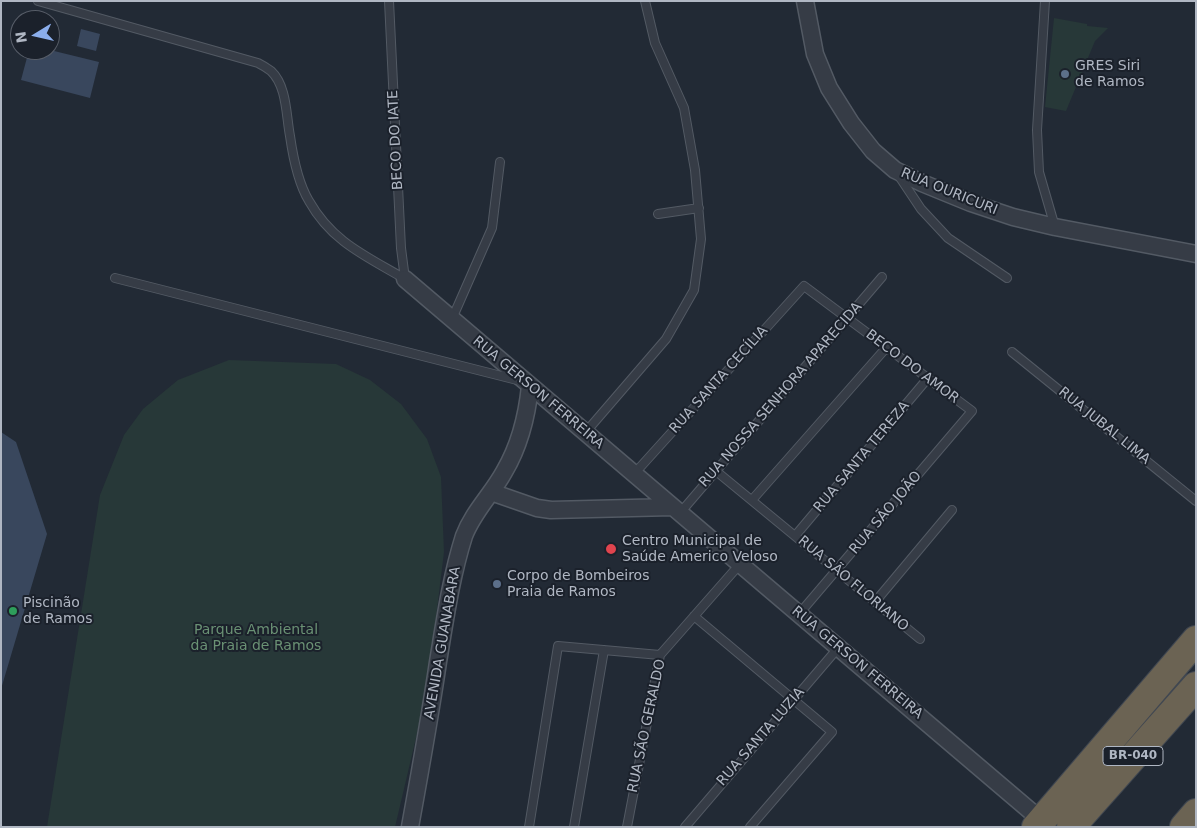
<!DOCTYPE html>
<meta charset="utf-8">
<style>
body{margin:0}
#map{position:relative;width:1197px;height:828px;overflow:hidden;background:#222a35;font-family:"DejaVu Sans",sans-serif}
canvas{display:block}
.frame{position:absolute;inset:0;border:2px solid #b0b7c3;pointer-events:none}
.north{position:absolute;left:10px;top:10px;width:50px;height:50px;box-sizing:border-box;background:#1b212b;border:1px solid #575d68;border-radius:50%;rotate:261deg;font-size:14px;font-weight:700;line-height:20px;text-align:center;color:#b0b7c3}
.north::after{content:'';display:block;margin:auto;width:18px;height:22px;background:#8baeec;clip-path:polygon(50% 0,100% 100%,50% 72%,0 100%)}
</style>
<div id="map">
<canvas width="1197" height="828"></canvas>
<div class="frame"></div>
<div class="north">N</div>
</div>
<script>
const ctx = document.querySelector('canvas').getContext('2d');
ctx.lineJoin = 'round';
function paint(path, color) { ctx.fillStyle = color; ctx.fill(path, 'evenodd'); }
function trace(path, color, width, dash) { ctx.strokeStyle = color; ctx.lineWidth = width; ctx.lineCap = dash ? 'butt' : 'round'; ctx.setLineDash(dash || []); ctx.stroke(path); }
function label(font, color, halo, rows, align = 'center') {
  ctx.font = font + ' "DejaVu Sans",sans-serif'; ctx.lineWidth = 4; ctx.setLineDash([]); ctx.textBaseline = 'middle'; ctx.strokeStyle = halo; ctx.fillStyle = color; for (const [text, x, y, turn = 0] of rows) {
    ctx.save(); ctx.translate(x, y); ctx.rotate((+turn || 0) * Math.PI / 180); ctx.textAlign = isNaN(turn) ? turn : align; if (halo) ctx.strokeText(text, 0, 0); ctx.fillText(text, 0, 0); ctx.restore();
  }
}
paint(new Path2D(`
 M1054,18L1087,24V26L1108,28L1095,41L1066,111L1045,107Z
 M229,360L336,364L370,380L401,404L427,439L441,477L444,552L427,691L395,827H47L100,495L124,435L143,409L178,380Z`), '#273838');
paint(new Path2D(`
 M81,29L100,34L96,51L77,46Z
 M29,50H50L99,62L90,98L21,80Z
 M1,432L16,442L47,534L1,689Z`), '#39475d');
const lane = new Path2D(`
 M38,1L258,63C262,65 267,68 271,71C287,86 286,115 290,136C293,157 298,183 309,201C332,242 366,256 405,279
 M389,1L401,248L405,279
 M1045,1L1037,130L1039,172L1055,227
 M899,176L921,209L948,238L1007,278
 M658,214L699,208
 M115,278L517,380
 M452,319L492,228L500,162
 M1012,352L1196,501
 M585,433L666,339L694,290L701,239L695,170L684,108L655,43L645,1
 M716,471L920,639
 M634,474L804,286L972,411L799,614
 M752,500L886,348
 M680,513L882,277
 M795,536L928,378
 M875,602L952,510
 M694,616L832,732L750,827
 M529,827L558,646L660,655
 M574,827L604,650
 M627,827L660,655L740,564
 M685,827L838,648`);
const street = new Path2D(`
 M805,1L815,54L829,88L851,123L873,151L895,170L922,183L971,203L1013,217L1055,227L1196,254
 M405,279L1041,820
 M491,492L537,508L551,510L672,507
 M410,827C420,772 430,717 438,662C445,620 451,577 464,536C473,512 492,494 504,472C520,445 527,416 530,386`);
const highway = new Path2D(`
 M1036,827L1196,640
 M1071,827L1196,686
 M1184,827L1196,813`);
trace(lane, '#535a64', 10);
trace(street, '#535a64', 19);
trace(highway, '#404751', 30);
trace(lane, '#363c46', 8);
trace(street, '#363c46', 16);
trace(highway, '#6b6353', 28);
for (const [x, y, r, color] of [
 [1065,74,5,"#5c6f8a"],
 [611,549,6,"#e0444e"],
 [497,584,5,"#5c6f8a"],
 [13,611,5,"#2e9e5b"]
]) { const dot = new Path2D(); dot.arc(x, y, r, 0, 2 * Math.PI); ctx.fillStyle = color; ctx.fill(dot); trace(dot, '#1b212b', 2); }
for (const [x, y, w] of [
 [1133,756,60]
]) { const box = new Path2D(); box.roundRect(x - w / 2, y - 9.5, w, 19, 4); ctx.fillStyle = '#1b212b'; ctx.fill(box); trace(box, '#b0b7c3', 1); }
label('bold 12px', '#b0b7c3', null, [
 ["BR-040",1133,756]
]);
label('14px', '#b0b7c3', '#1b212b', [
 ["GRES Siri",1075,66],
 ["de Ramos",1075,82],
 ["Centro Municipal de",622,541],
 ["Saúde Americo Veloso",622,557],
 ["Corpo de Bombeiros",507,576],
 ["Praia de Ramos",507,592],
 ["Piscinão",23,603],
 ["de Ramos",23,619]
], 'left');
label('14px', '#b0b7c3', '#1b212b', [
 ["BECO DO IATE",396,140,-93],
 ["RUA OURICURI",949,192,22],
 ["BECO DO AMOR",912,367,37],
 ["RUA SANTA CECÍLIA",719,380,-48],
 ["RUA GERSON FERREIRA",538,393,40],
 ["RUA NOSSA SENHORA APARECIDA",781,395,-49],
 ["RUA JUBAL LIMA",1104,426,39],
 ["RUA SANTA TEREZA",862,457,-50],
 ["RUA SÃO JOÃO",886,513,-50],
 ["RUA SÃO FLORIANO",853,584,40],
 ["AVENIDA GUANABARA",443,643,-80],
 ["RUA GERSON FERREIRA",857,663,40],
 ["RUA SÃO GERALDO",647,726,-78],
 ["RUA SANTA LUZIA",761,737,-49]
]);
label('14px', '#6a9174', '#1b212b', [
 ["Parque Ambiental",256,630],
 ["da Praia de Ramos",256,646]
]);
</script>
